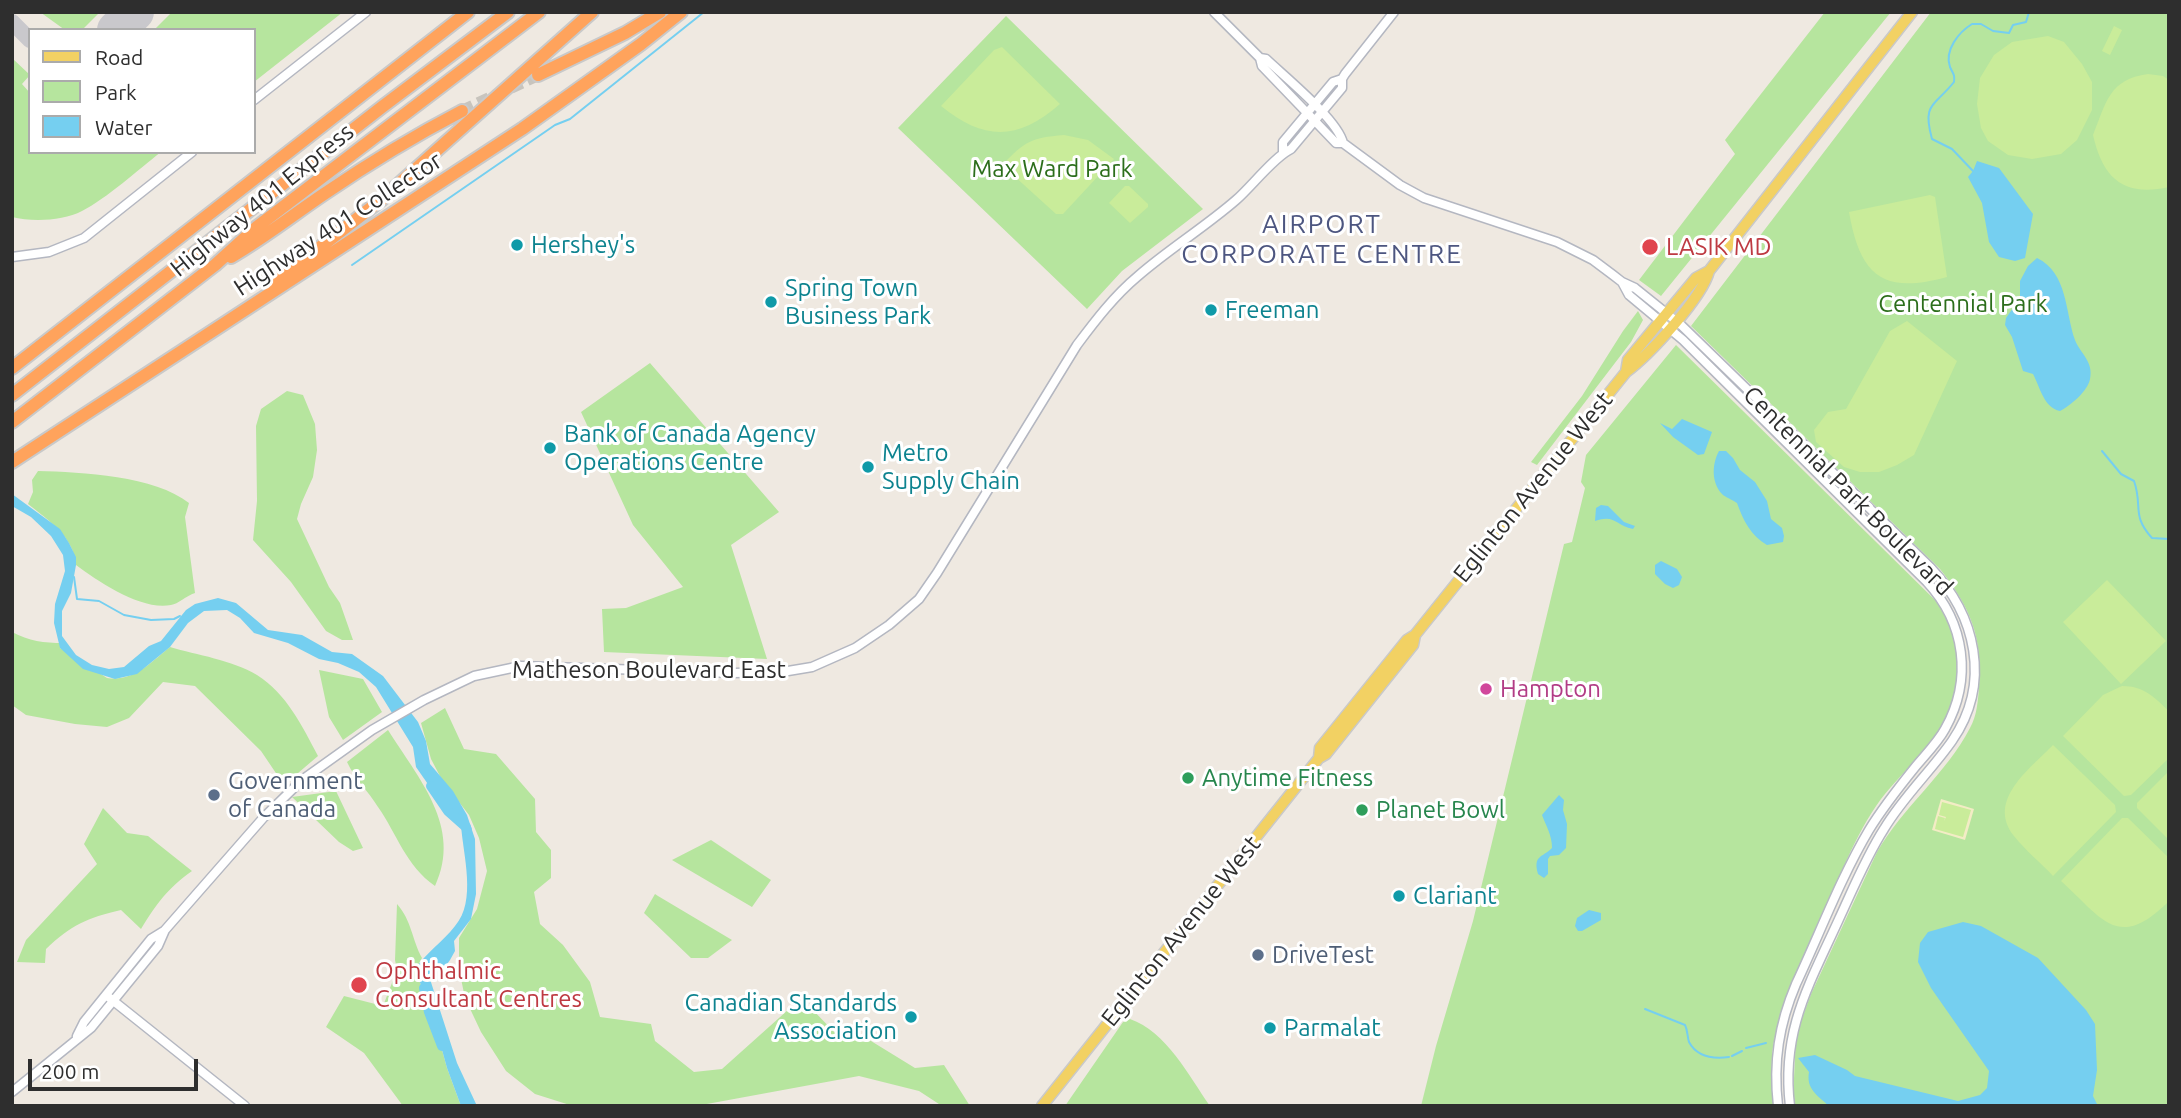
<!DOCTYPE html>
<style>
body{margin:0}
#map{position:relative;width:2181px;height:1118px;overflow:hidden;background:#efe9e1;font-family:Ubuntu,sans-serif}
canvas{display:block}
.frame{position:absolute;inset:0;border:14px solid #2e2e2e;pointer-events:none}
.legend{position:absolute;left:28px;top:28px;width:228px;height:126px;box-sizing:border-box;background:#fff;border:2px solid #ababab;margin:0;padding:9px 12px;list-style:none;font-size:21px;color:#2e2e2e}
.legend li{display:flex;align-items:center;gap:14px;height:35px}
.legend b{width:35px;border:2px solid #ababab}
.scale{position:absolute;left:28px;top:1059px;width:170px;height:32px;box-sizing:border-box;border:4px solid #2e2e2e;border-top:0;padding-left:9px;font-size:21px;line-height:24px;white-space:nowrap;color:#2e2e2e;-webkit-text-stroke:5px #fff;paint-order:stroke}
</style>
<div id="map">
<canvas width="2181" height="1118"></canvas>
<div class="frame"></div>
<ul class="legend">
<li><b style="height:9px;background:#f2d163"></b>Road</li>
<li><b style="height:19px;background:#b6e59e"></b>Park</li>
<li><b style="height:19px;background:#75cff0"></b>Water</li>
</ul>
<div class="scale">200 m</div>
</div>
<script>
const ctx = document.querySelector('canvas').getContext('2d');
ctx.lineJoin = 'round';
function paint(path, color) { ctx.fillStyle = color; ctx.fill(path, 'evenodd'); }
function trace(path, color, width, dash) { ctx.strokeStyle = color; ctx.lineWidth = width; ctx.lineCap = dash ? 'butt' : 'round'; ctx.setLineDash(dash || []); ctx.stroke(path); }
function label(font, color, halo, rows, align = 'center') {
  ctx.font = font + ' Ubuntu,sans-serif'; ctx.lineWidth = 6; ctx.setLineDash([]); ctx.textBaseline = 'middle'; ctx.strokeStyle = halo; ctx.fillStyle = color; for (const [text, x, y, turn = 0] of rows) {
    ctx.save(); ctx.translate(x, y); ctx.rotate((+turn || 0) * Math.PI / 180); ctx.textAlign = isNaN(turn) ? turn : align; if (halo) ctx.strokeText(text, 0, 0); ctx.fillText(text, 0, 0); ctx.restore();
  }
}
paint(new Path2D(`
 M40,12H100L82,30H65Z
 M172,12H343L254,82V30H154Z
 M1825,12H1891L1661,296L1639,280L1735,154L1725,140Z
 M1931,12H2169V1106H1794L1793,1100L1796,1035L1811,994L1877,852C1903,807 1946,774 1970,728C1977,716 1978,700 1979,687C1983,637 1970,607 1940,569L1691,326Z
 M1006,16L1203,209L1122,271L1087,309L898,128Z
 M12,58L30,75L22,84L30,93V152H161C139,169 106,199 82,211C63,221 32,222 12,217Z
 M1638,311L1643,320L1631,342L1537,465L1531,462L1582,396L1623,331Z
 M1676,345L1936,601C1958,635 1965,667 1951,706C1939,743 1904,769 1881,799C1854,836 1838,881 1820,923C1802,962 1780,1004 1773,1047C1770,1066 1773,1087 1774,1106H1421L1436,1046L1473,921L1564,544L1572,542L1585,488L1581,482L1586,455Z
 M650,363L779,512L731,545L767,659L604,652L602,609L626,608L683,587L633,525L581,412Z
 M287,391L303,395L315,424L317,450L313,477L301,504L297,519L329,587L340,603L353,640H342L326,631L291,582L253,540L257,501L256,426L261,409Z
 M38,471C82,472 155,476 189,503L185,517L195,593C186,596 178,604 171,605C142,611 99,582 76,565C74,537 48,520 28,504L33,492L32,480Z
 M12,632C29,641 44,643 63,643L60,648L107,678C134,682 151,662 170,647C197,655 232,660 257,675C287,694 302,726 318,756L284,785L261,751L195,686L163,682L129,718L107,727L75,724L26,715L12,705Z
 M319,670L363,679L382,712L343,740L329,717Z
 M445,708L464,749L496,754L535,799L536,832L551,850V878L534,892L540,924L563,945L590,982L600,1017L651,1024L655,1041L694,1072L722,1069L789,1009L811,1008L837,1035L871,1041L915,1068L944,1065L970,1106H942L919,1091L859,1076L696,1106H573L535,1094L506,1071L481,1032L465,998L459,969V938L477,909L487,871L479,838L469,815L442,780L431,759L421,723Z
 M388,730C418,778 463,827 435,886C406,866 397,834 378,807C368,791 355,779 347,762Z
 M336,791L363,848L353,851L339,842L292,797Z
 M103,808L127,833L148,836L192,871C167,889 157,903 141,929L121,910C87,918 71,925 46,949L45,963L17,962L26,940L97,864L84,844Z
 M711,840L771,880L752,907L672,860Z
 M655,894L658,896L732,940L708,958H691L644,913Z
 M397,904C412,921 412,940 422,958L415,970L431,1010L447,1068L461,1106H403L364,1053L326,1027L344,996L383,1006L397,970L395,960Z
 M1130,1019C1166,1031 1189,1076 1210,1106H1065L1123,1022Z`), '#b6e59e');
paint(new Path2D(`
 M1941,799L1974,809L1965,840L1932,830Z`), '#f3ecc5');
paint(new Path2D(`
 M2114,26L2122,30L2110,55L2102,51Z
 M2048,36L2064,42L2082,64L2092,82V110L2077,140L2061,154L2032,159L2008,155L1988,141L1981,128L1977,104L1980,78L1994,55L2012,42Z
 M1002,47L1060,104C1018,141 984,141 941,106L994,50Z
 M2148,74L2163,76L2169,80V187C2124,197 2103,179 2093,135C2106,103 2109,79 2148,74Z
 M1064,135L1088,140L1114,159L1063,214H1056L1002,165C1026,141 1030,138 1064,135Z
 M1125,186H1129L1148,204V207L1130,223L1109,203Z
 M1930,195L1935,197L1947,277C1882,295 1860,275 1849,212Z
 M1907,321L1957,361L1914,455L1897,465L1879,472H1860L1844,467L1816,442L1814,430L1828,412L1846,409L1890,331Z
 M2107,580L2166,641L2121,684L2063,622Z
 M2122,686C2144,686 2154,697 2169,711V758L2131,795L2124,796L2063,736L2103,695Z
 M2053,745L2115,805L2116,812L2053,876C2041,863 2025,850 2014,836C1986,800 2030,769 2053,745Z
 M2169,771V840L2137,808V803Z
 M1942,802L1971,810L1963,837L1935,829L1938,816L1945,818L1944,821L1946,817L1939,815Z
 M2122,818H2128L2169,858V901C2118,952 2103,919 2061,881Z`), '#c9ec9a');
paint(new Path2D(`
 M1977,161L1999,168L2033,214L2025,258L2015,261L1999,257L1989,242L1982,203L1968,177L1973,171Z
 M2037,258C2068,273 2065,312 2075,340C2080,353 2094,362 2090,379C2088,391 2070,406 2060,411C2044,408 2040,387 2033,374L2023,371L2012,337L2005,325L2006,318L2020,298V281L2028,266Z
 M1682,419L1712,432L1704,454L1698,455L1673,437L1660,423L1672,429Z
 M1719,451H1726L1733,458L1740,470L1755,482L1767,501L1771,519L1782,528L1784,536L1783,542L1767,545C1751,536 1743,520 1737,503C1733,500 1725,497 1722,494C1711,482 1712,464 1719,451Z
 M12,494L60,529L69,543L76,557V565L71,593L62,611V636L76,655L92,665L109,669L124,667L149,646L161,641L186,610L195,604L218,598L236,603L268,630L302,635L332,652L352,654L383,676L418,722L426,741L430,764L453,791L467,815L475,839L476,894L471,919L454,941L455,951L450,960L445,967L438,970L433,968L429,976L457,1063L477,1106H461L447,1068L431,1010L415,970C426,952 443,942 455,926C477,901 463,855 461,825L458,818L432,790L416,767L413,747L376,687L359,672L338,663L319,659L288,643L254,633L240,618L227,610L204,611L188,623L170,647L137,674L115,679L83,669L60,648L54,623L55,604L65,571L63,555L51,536L31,517L12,506Z
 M1601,505L1608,506L1624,522L1635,526L1633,529C1615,525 1615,514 1595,521L1596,508Z
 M1661,561L1677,569L1682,577L1679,585L1673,588L1665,584L1655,574V565Z
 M1559,795L1564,800L1563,810L1567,824L1566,848L1559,855L1550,856L1548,859V874L1544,878L1538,874C1533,855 1542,858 1552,848C1552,835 1546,826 1542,815Z
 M1589,910L1601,913V920L1582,931H1578L1575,926L1577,918Z
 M1963,922L1981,926L2038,958L2086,1010L2095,1024L2097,1070L2093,1096L2098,1106H1829C1817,1095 1806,1089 1809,1072L1798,1058L1815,1055L1847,1070L1855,1076L1958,1101L1980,1095L1987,1088L1989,1071L1931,988L1918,962L1920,943L1928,932Z`), '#75cff0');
trace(new Path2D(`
 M1973,171L1952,149L1932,139C1922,103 1934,107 1954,82C1955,74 1953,74 1950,67C1944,50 1959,32 1972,24H1981L1993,31L2009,33L2013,25L2026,22L2029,12
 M352,265L555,125L570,119L704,12
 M2102,451L2121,474L2134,481C2143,506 2131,515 2152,538L2169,539
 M74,577L77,599L99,601L124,615L151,620L174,619L180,616
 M1645,1009L1685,1025C1688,1031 1687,1036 1689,1042C1697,1057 1714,1059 1729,1057
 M1746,1048L1766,1043
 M1732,1056L1742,1051`), '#75cff0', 2);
trace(new Path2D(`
 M431,786L448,811L466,827L467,830
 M424,988L429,1012L442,1046`), '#75cff0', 10);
trace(new Path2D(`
 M12,22L30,40`), '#c9c8cc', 16);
trace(new Path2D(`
 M116,30L135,12`), '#c9c8cc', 38);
trace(new Path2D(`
 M462,111L538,75`), '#c8c4bd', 12, [12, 6]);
const tertiary = new Path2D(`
 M1214,12L1260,58L1266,59C1285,77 1338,120 1343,143
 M1260,58L1262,66L1336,143H1343L1400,185L1424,198L1557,242L1593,260L1613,275L1622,282L1629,295L1683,340L1927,582C1965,623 1973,679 1945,729C1938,742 1926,754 1916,766C1899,787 1883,807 1869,830C1840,879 1820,933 1796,984C1779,1024 1773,1062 1778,1106
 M254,100L366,12
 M1283,152V142L1333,82L1342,79
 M12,257L49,252L84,238L192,152
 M1622,282L1635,288L1681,325L1930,567C1976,615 1992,683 1952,741C1931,771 1903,797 1884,829C1866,857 1853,889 1839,919C1809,985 1781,1031 1790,1106
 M106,995L245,1106
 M77,1036L84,1022L151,939L164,931
 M12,1092L91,1028L158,946L165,930L264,817L302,780L372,730L424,700L474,676L521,666L734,673L782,672L812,667L855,648L889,625L919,599L937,573L1077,345C1095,321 1114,296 1138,276C1169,249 1205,227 1236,200C1251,187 1275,156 1291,149L1342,88V79L1345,74L1394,12`);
const primary = new Path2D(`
 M1626,372L1628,360L1696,278L1709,271
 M1319,758L1320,748L1407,640L1415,635L1626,372C1649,355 1702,298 1709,271L1912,12
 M1042,1106L1319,758L1326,754L1413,645L1415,635`);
const motorway = new Path2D(`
 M538,75L625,33L660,12
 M231,257C264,238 293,215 324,194C368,164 414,136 462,111
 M274,283L381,200L592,12
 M12,368L468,12
 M12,395L382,107L508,12
 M12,422L215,265L258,226L539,12
 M12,462L522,129L641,44L681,12`);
trace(tertiary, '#b4b7c1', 11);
trace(primary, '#c9c9c9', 13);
trace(motorway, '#c9c9c9', 16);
trace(tertiary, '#fff', 8);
trace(primary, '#f2d163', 10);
trace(motorway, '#ffa35c', 12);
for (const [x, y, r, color] of [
 [517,245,7,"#0f9aa8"],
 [1650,247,9,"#e0444e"],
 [771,302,7,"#0f9aa8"],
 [1211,310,7,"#0f9aa8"],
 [550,448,7,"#0f9aa8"],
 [868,467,7,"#0f9aa8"],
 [1486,689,7,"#d1479c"],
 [1188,778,7,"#2e9e5b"],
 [214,795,7,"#5c6f8a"],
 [1362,810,7,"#2e9e5b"],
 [1399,896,7,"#0f9aa8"],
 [1258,955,7,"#5c6f8a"],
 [359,985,9,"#e0444e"],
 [911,1017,7,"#0f9aa8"],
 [1270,1028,7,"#0f9aa8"]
]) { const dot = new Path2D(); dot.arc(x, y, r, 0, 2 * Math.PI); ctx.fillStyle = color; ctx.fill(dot); trace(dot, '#fff', 2.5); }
label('24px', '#2c6e1b', '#fff', [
 ["Max Ward Park",1052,169],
 ["Centennial Park",1963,304]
]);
label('24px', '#2e2e2e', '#fff', [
 ["Highway 401 Express",262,200,-39],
 ["Highway 401 Collector",338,224,-33],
 ["Eglinton Avenue West",1533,487,-51],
 ["Centennial Park Boulevard",1848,491,45],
 ["Matheson Boulevard East",649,670],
 ["Eglinton Avenue West",1181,931,-51]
]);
label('24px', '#0d838f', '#fff', [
 ["Hershey's",531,245],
 ["Spring Town",785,288],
 ["Business Park",785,316],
 ["Freeman",1225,310],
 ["Bank of Canada Agency",564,434],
 ["Operations Centre",564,462],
 ["Metro",882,453],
 ["Supply Chain",882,481],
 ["Clariant",1413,896],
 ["Canadian Standards",897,1003,"right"],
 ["Association",897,1031,"right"],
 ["Parmalat",1284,1028]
], 'left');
label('24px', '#be3a42', '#fff', [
 ["LASIK MD",1666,247],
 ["Ophthalmic",375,971],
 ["Consultant Centres",375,999]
], 'left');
label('24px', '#b23c85', '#fff', [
 ["Hampton",1500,689]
], 'left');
label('24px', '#27864d', '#fff', [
 ["Anytime Fitness",1202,778],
 ["Planet Bowl",1376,810]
], 'left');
label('24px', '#4e5e75', '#fff', [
 ["Government",228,781],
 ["of Canada",228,809],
 ["DriveTest",1272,955]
], 'left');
ctx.letterSpacing = '2px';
label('26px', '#4d5680', '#fff', [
 ["AIRPORT",1322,224],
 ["CORPORATE CENTRE",1322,254]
]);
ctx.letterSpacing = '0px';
</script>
